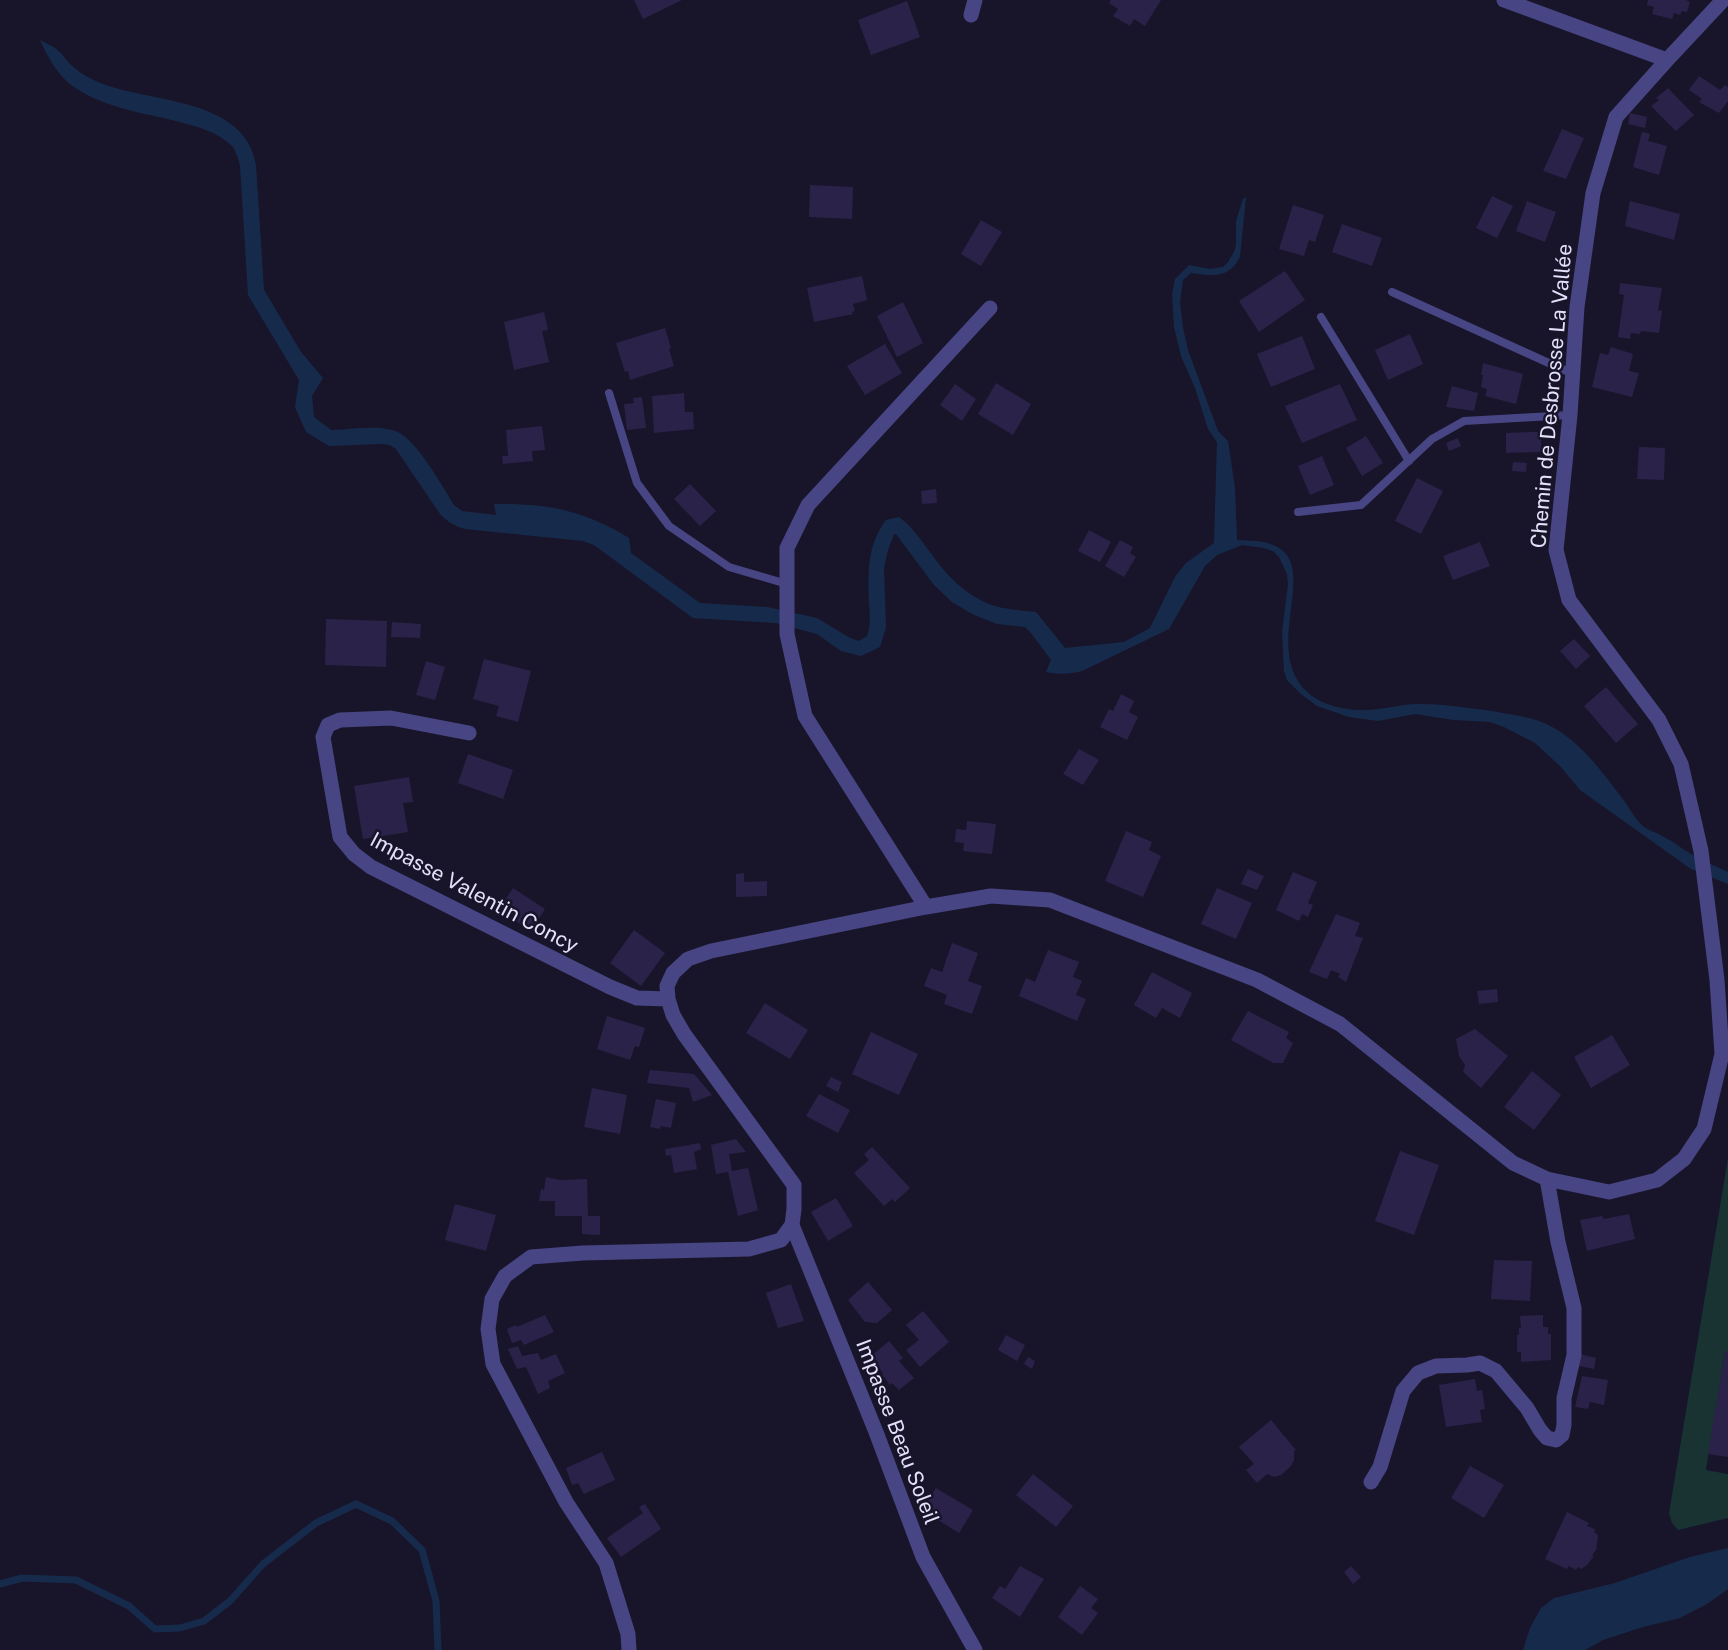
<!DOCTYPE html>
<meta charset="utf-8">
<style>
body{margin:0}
canvas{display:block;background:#181429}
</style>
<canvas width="1728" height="1650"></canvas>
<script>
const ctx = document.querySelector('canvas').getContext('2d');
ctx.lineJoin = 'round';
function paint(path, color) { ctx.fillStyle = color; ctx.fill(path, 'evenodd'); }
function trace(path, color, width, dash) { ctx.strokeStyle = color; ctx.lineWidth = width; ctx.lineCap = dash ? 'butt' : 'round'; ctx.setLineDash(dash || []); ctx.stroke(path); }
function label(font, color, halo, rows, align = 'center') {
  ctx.font = font + ' "Public Sans",sans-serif'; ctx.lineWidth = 5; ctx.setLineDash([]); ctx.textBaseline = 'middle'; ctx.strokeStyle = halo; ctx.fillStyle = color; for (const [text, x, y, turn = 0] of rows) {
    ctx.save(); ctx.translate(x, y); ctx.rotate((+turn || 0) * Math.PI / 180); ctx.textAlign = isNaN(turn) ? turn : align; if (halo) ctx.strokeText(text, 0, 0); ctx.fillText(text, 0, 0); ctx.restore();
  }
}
paint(new Path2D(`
 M1728,1158V1351H1725L1706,1470L1728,1474V1518L1678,1530L1672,1523L1669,1513Z`), '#183332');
paint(new Path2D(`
 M40,40C45,43 51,45 56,49C62,53 66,60 71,65C81,74 92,80 103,84C153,103 245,98 256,165L264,290L301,352L323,378L312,396L314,417L331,430C350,430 373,425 392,430C415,435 441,485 454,505L462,511L496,515L494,504C546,503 584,510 629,538L631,553L700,603L767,607L817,618L850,638L859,641L867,636C871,625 870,615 869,603C868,571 867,546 886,520L899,517C913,527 922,542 933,556C950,580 973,602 1003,608C1014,610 1025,611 1036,612L1065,648L1124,642L1150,628L1175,577L1186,563L1214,543L1217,442L1208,429L1195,388L1181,356L1174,327L1172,294L1175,279L1189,265L1210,269L1223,267L1228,262L1234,252L1236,245V221L1243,199L1246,197L1240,257C1229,279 1212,276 1191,273L1183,280L1180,302L1183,328L1188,350L1218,431L1228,441L1235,488L1237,540C1248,541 1263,540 1273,545C1324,565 1256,653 1312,696C1327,707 1350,711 1368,710C1387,709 1404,703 1423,704C1445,704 1468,708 1491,711C1508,714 1527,716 1544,723C1579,738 1602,772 1625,802C1630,809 1636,821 1644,827C1650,831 1658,833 1664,837C1674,842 1682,849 1691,854C1703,861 1716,866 1728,872V884L1691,869L1580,790L1561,767L1535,743L1504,727L1490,722L1454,720L1415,714L1378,721L1349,717L1317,706L1301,694L1287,680L1284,671L1282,632L1288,584L1287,574L1279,557L1273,551L1264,548L1242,545L1217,555L1205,566L1169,629L1082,671C1070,674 1058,675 1046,672L1051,660L1031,633L1025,627L997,624L974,615L952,602L934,585L896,534H894L888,550L884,568L886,627L880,647L861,656L841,651L817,634L776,623L693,618L594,545L583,541L465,529C454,526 448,522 440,514L396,449L390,445L383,444L329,446L306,432L295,407L299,380L248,295L240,166C238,158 236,150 231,145C216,131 195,126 176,121C144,113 107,108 79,90C59,79 49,59 40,40Z
 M1728,1548V1589L1707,1604L1680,1618L1643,1627L1603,1640L1585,1650H1523L1530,1628L1541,1608L1554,1598L1615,1583L1690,1557Z`), '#162b4c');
trace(new Path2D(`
 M0,1584L22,1578L76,1580L129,1606L155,1629L180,1628L204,1621L230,1601L263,1564L316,1523L356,1504L392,1521L422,1550L436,1601L438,1650`), '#162b4c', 7);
paint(new Path2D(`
 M634,0H682L643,19Z
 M1111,0H1161L1145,26L1134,19L1130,26L1113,16L1118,9L1109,3Z
 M1648,0H1686L1690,2L1687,12L1682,11L1680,15L1674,13L1672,19L1652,14L1654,7L1647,5Z
 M907,1L920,37L871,55L858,20Z
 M1699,76L1720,90L1725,85L1728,87V101L1719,113L1699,102L1702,99L1689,90Z
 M1668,88L1694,115L1676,131L1651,106L1659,100L1656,98Z
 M1630,113L1647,117L1645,128L1628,124Z
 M1562,129L1584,138L1566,179L1543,171Z
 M1642,132L1650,134L1648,141L1667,146L1659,175L1633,167Z
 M810,185L853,187L852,219L809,217Z
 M1492,196L1513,206L1497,238L1476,228Z
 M1527,201L1556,212L1545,242L1516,231Z
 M1630,201L1680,214L1674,240L1625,226Z
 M1293,205L1324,215L1315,242L1309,240L1304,256L1279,249Z
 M981,220L1002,232L981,266L961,254Z
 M1342,224L1382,238L1372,266L1332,252Z
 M1285,271L1305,300L1259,332L1239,301Z
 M862,276L867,300L853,304L855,311L852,312L853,314L814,322L807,288Z
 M1620,283L1662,288L1658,310L1662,311L1659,333L1641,331L1640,334L1631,333L1630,339L1618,337L1624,295L1619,294Z
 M903,302L923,343L897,357L877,316Z
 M544,312L548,330L542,331L549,362L514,370L504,322Z
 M665,328L671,348L669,349L674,366L630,380L628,371L625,372L616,343Z
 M1410,334L1423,364L1388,380L1375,350Z
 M1302,336L1315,369L1271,387L1257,354Z
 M885,344L902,373L865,395L847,366Z
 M1611,347L1633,354L1629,371L1639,373L1632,397L1592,387L1600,353L1608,355Z
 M1483,363L1523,374L1516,404L1485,396L1487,389L1481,387L1483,375H1481Z
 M996,383L1031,404L1013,435L978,414Z
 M955,384L976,399L962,421L940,405Z
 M1340,384L1357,420L1302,443L1285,406Z
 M1452,386L1478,393L1474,411L1446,407Z
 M684,393L685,412H693L694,429L654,433L652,396Z
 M642,397L646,428L627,430L624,404L634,403L633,398Z
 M542,426L545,450L532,451L533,461L503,464L502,456H508L506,430Z
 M1531,432H1541V452L1506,453V433Z
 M1366,436L1383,463L1362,476L1346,448Z
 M1458,438L1461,446L1449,451L1446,443Z
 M1639,447L1665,448L1664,480L1637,479Z
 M1322,456L1334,485L1310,495L1298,466Z
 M1513,462L1527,463L1526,472L1512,471Z
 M1417,478L1443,491L1421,534L1395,521Z
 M690,484L716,511L700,526L674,499Z
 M936,489L937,503L922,504L921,491Z
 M1089,530L1111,542L1100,562L1078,551Z
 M1120,540L1133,547L1130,553L1136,557L1124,577L1105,566Z
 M1480,542L1490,566L1453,580L1443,556Z
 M326,619L387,621L386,667L325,665Z
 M392,622L421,624L420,638L391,637Z
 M1574,639L1590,656L1576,669L1560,651Z
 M484,659L531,671L518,722L496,716L499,706L473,699Z
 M426,661L445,667L435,700L416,695Z
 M1606,687L1638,724L1616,743L1584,706Z
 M1121,694L1134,701L1129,712L1138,717L1127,740L1100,727L1109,709L1113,711Z
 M1079,749L1099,760L1083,785L1063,774Z
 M468,754L513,770L503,799L458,783Z
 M409,777L413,802L403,803L408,832L363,839L354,786Z
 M967,821L996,824L992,854L963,851L964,843L955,842L956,829L966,830Z
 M1126,831L1152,842L1149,850L1161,856L1143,897L1105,881Z
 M1248,869L1264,876L1257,890L1241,884Z
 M1293,872L1317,882L1308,903L1313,905L1308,917L1302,914L1299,921L1276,910Z
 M744,873V882L767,881V896L736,897V874Z
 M513,888L545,909L531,931L505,914L503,917L494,912L501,902L503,903Z
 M1217,888L1252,903L1236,939L1201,924Z
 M1336,914L1360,923L1355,936L1363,938L1346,982L1338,977L1340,974L1331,970L1327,979L1309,972Z
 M634,930L665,953L641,986L610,963Z
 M952,943L978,953L968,981L982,986L972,1014L944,1004L947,995L924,986L931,968L942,972Z
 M1048,950L1079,962L1073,977L1082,981L1076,995L1086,999L1077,1021L1019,996L1026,978L1035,982Z
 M1152,972L1192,993L1180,1018L1162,1008L1156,1018L1134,1005Z
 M1497,989L1498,1002L1479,1004L1477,991Z
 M765,1003L808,1030L790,1059L746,1033Z
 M1248,1011L1289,1032L1286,1038L1293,1043L1283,1063H1273L1231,1040Z
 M607,1016L645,1028L639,1047L635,1046L630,1060L597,1049Z
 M1475,1029L1508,1056L1481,1088L1463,1072L1465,1065L1459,1056L1456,1039Z
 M871,1032L918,1054L899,1095L852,1074Z
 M1612,1035L1630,1065L1591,1088L1574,1057Z
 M650,1070L694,1074L712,1095L693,1102L689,1088L647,1083Z
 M1532,1071L1561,1095L1534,1130L1504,1107Z
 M831,1077L842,1082L838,1092L826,1086Z
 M592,1088L627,1095L620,1134L584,1127Z
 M819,1094L850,1110L838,1133L806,1116Z
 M656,1099L676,1103L671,1128L661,1126L660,1129L650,1127Z
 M736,1139L746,1152L729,1154L732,1171L748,1168L758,1210L738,1216L728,1172L716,1174L711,1145Z
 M700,1143L701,1149L694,1152L697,1169L674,1173L671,1155L666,1156L665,1149Z
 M872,1147L910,1188L895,1202L892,1199L884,1206L854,1173L869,1160L864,1154Z
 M1400,1151L1439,1165L1414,1235L1375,1221Z
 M546,1177L560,1180L587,1179L588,1216H600V1235L582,1234V1216H555V1201H539L541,1189L544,1190Z
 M836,1198L853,1226L828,1241L811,1212Z
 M455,1204L496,1215L486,1251L445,1240Z
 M1629,1214L1635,1239L1587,1251L1580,1220L1602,1216L1604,1219Z
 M1494,1260L1532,1261L1530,1301L1491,1299Z
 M868,1282L892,1310L877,1323L865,1322L848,1300Z
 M791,1284L804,1321L778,1328L766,1293Z
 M923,1311L949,1342L920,1367L906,1350L919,1340L906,1325Z
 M545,1315L554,1332L524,1345L521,1340L512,1343L507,1329L516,1325L517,1327Z
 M1543,1315V1327H1548V1334H1551V1360L1521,1362V1352H1517V1335H1519V1328H1521L1520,1316Z
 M1006,1335L1025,1345L1017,1361L998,1350Z
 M889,1341L903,1358L899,1361L914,1378L899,1390L892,1383L890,1385L882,1374L883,1373L870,1357Z
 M518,1346L522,1356L538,1353L541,1360L556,1354L565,1373L548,1381L550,1388L538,1394L526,1367L517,1369L508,1349Z
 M1725,1351H1728V1457L1708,1454Z
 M1575,1353L1596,1358L1594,1369L1574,1365Z
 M1028,1357L1035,1361L1032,1369L1024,1364Z
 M1582,1376L1608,1380L1604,1405L1590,1402L1588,1409L1575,1407Z
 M1475,1379L1477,1391L1482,1390L1485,1409L1480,1410L1482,1422L1446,1427L1439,1385Z
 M1271,1420L1296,1450L1294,1451V1460L1291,1466L1281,1475L1274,1477L1267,1474L1257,1483L1246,1470L1254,1464L1239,1447Z
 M602,1452L615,1480L584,1494L578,1483L572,1485L566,1468Z
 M1470,1466L1504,1485L1484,1518L1451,1498Z
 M1033,1474L1073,1506L1056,1527L1016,1495Z
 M936,1488L973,1510L959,1533L922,1510Z
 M645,1504L661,1529L621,1557L607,1538L643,1513L639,1507Z
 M1567,1512L1589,1523L1587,1526L1595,1529L1594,1532L1597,1534L1598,1536L1596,1551H1595L1592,1556H1594L1587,1565L1581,1569L1578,1567L1576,1570L1569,1566L1567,1569L1545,1559Z
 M1020,1566L1044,1579L1020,1617L992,1598L1000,1586L1005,1589Z
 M1351,1566L1361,1577L1353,1584L1344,1572Z
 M1080,1586L1098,1599L1091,1608L1098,1613L1082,1635L1058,1617Z`), '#2a2248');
trace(new Path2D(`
 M1392,292L1573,374
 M1321,317L1409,461
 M609,393L637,483L669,526L729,567L787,584
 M1298,512L1361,505L1432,439L1464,421L1570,415`), '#474583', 8);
trace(new Path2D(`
 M1504,0L1667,60
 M971,15L975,0
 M469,733L391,718L340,720L328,725L323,737L340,837L354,854L371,867L610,987L637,998L668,999
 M926,907L805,716L787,634V548L808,505L990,308
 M792,1225L876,1432L923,1557L975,1650
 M1371,1482L1380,1467L1403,1391L1418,1373L1436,1366L1467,1365L1480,1363L1496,1371L1527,1408L1540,1430L1547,1438L1556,1440L1562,1435L1564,1425V1398L1574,1355V1308L1558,1242L1547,1179
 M629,1650L628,1634L606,1563L566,1502L493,1364L488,1329L492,1299L505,1276L531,1257L583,1253L749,1249L781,1240L792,1225L794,1209V1185L684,1034L673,1015L668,999L667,986L673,973L688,959L711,951L926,907L991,896L1050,900L1257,980L1340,1024L1513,1163L1547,1179L1609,1192L1657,1180L1684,1159L1704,1129L1722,1054L1717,980L1701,851L1681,764L1659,720L1569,600L1556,550L1570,415L1577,307L1593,193L1616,117L1667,60L1723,0`), '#474583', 15);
label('21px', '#e3e0fb', '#181429', [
 ["Chemin de Desbrosse La Vallée",1552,396,-85],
 ["Impasse Valentin Concy",474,893,28],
 ["Impasse Beau Soleil",897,1432,69]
]);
</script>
